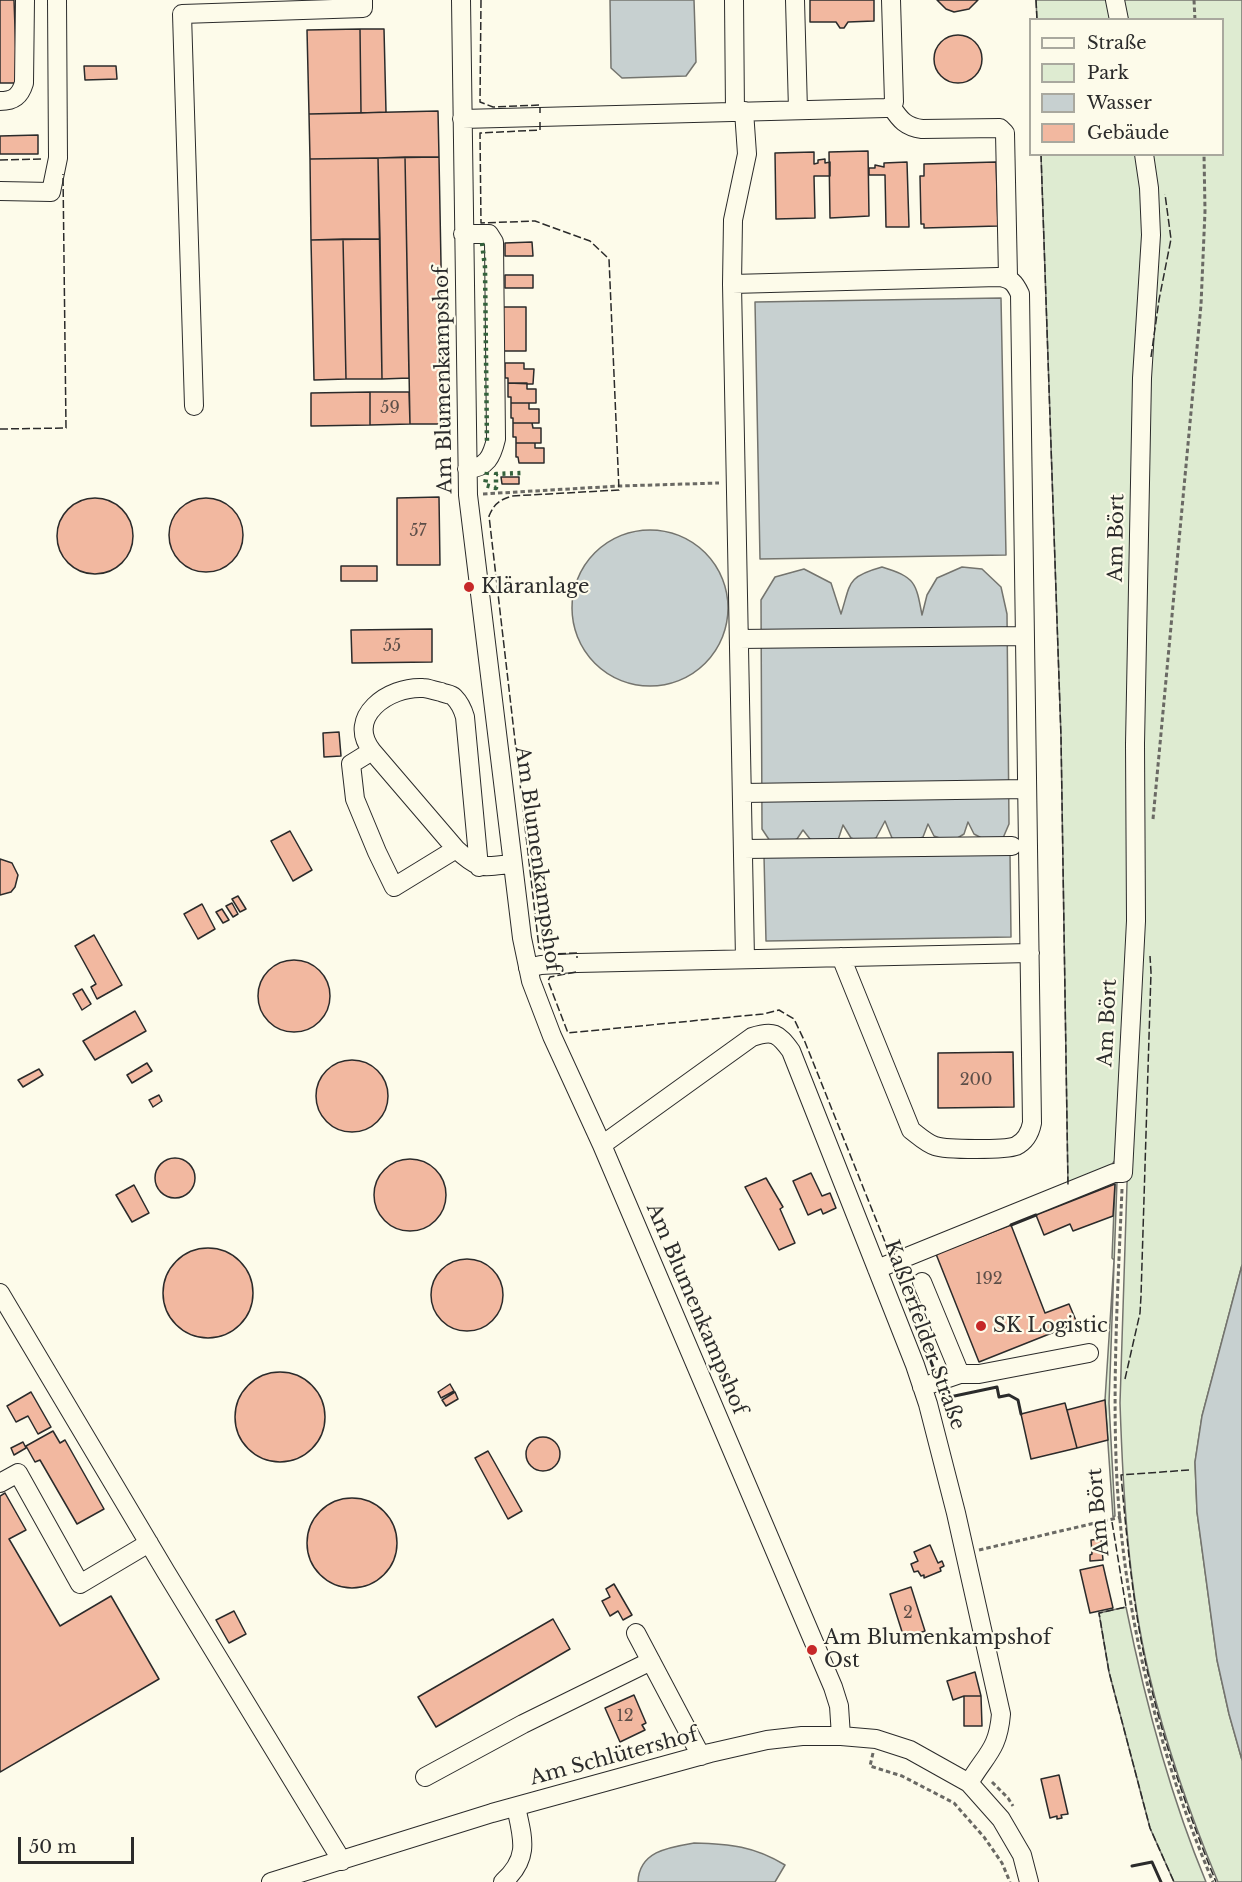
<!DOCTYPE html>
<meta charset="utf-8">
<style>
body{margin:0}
#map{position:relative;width:1242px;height:1882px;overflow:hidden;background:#fdfbea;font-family:"Libre Baskerville",serif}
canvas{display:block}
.legend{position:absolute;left:1029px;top:18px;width:195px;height:138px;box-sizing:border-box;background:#fdfbea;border:2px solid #a9a89e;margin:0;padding:8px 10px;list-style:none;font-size:18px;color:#2b2b2b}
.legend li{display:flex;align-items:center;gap:12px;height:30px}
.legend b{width:30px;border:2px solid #a9a89e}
.scale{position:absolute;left:18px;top:1837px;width:116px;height:27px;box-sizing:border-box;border:3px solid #2b2b2b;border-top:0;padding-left:8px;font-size:18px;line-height:21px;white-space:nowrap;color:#2b2b2b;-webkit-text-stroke:4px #fdfbea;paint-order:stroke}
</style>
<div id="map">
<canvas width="1242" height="1882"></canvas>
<ul class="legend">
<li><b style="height:8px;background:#fdfbea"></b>Straße</li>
<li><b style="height:16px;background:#deebd1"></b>Park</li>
<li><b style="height:16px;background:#c7d0d0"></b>Wasser</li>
<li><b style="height:16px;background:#f2b8a0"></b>Gebäude</li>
</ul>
<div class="scale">50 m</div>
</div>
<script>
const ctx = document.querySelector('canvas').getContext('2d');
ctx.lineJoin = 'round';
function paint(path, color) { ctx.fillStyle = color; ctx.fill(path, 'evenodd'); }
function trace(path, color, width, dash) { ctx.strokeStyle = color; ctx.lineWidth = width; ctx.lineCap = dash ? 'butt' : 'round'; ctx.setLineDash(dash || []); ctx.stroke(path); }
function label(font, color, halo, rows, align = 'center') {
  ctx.font = font + ' "Libre Baskerville",serif'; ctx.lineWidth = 4.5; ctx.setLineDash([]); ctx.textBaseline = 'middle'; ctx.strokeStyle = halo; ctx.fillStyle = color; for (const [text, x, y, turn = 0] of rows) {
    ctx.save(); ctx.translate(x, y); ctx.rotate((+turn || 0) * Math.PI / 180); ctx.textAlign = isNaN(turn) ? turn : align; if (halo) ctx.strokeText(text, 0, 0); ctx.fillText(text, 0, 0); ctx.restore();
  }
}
const green = new Path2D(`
 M1036,0H1112L1115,19H1037Z
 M1123,0H1242V1265L1202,1416L1195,1462L1197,1512L1217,1660L1229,1714L1242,1760V1882H1218C1190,1815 1166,1745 1149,1674C1128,1585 1123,1493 1120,1403L1141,745L1149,155L1222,154V20L1126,19Z
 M1041,155H1138L1143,188L1130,923L1116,1159L1110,1167L1068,1186L1061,737Z
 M1117,1181L1109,1403L1115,1516L1113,1517L1105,1400L1114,1260L1112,1258L1115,1184L936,1254Z
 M1126,1607C1145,1701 1169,1793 1206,1882H1174L1150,1828L1109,1672L1099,1613Z`);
paint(green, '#deebd1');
trace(green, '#74746e', 1.5);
const water = new Path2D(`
 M610,0H694L696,62L686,76L622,78L611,68Z
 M1001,298L1006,555L760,559L755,302Z
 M572 608a78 78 0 1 1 156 0a78 78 0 1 1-156 0Z
 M882,567C915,577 916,582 922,615L927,595L937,578L962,567L982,569L1001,587L1007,614L1009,824L1003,838L989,842L974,834L968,822L964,834L951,842L934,836L928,824L923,837L906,844L892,838L885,821L876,838L864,843L851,838L843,825L838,840L825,845L810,839L803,830L797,839L785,845L770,841L762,829L761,600L775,577L804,569L831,583L841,614C851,583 846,577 882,567Z
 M1010,852L1011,937L766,941L764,856Z
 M1242,1265V1760L1229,1714L1217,1660L1197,1512L1195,1462L1202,1416Z
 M694,1843C730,1844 754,1846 785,1865L775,1882H638C639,1851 670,1847 694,1843Z`);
paint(water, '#c7d0d0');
trace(water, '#74746e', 1.5);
const building = new Path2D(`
 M0,0H14L17,83H0Z
 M810,0H874V21L848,22L844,28H840L836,22H810Z
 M937,0H978L969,9L954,12L946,9Z
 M360,29L361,113L309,114L307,30Z
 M360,29H384L386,112L361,113Z
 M934 59a24 24 0 1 1 48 0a24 24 0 1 1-48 0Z
 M84,66H116L117,79L85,80Z
 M438,111L439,157L310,159L309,114Z
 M38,135V154H0V136Z
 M868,151L869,216L830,218L829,152Z
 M814,152V164L818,163V160L825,159V163L830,162V176H814L815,218L776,219L775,153Z
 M405,157L409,378L382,379L378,158Z
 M405,157H439L444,424H410Z
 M378,158L380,239L311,240L310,159Z
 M907,162L909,227H886L885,175H869V168H875V165L884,167V163Z
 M996,162L998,226L924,228V224H921L920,176H924V164Z
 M343,239H380L382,379H346Z
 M343,239L346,379L314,380L311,240Z
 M532,242L533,256H505V243Z
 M505,275H533V288H505Z
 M501,307H526V351H502Z
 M505,363H524V369H534L533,384L508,383V378H505Z
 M508,383H527V389H536V403H511V397H508Z
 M370,392H409L410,424L370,425Z
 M370,392V425L311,426V393Z
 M511,403H529V409H539V423H513V418H511Z
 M513,423H532L533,428H541V443H516V437H513Z
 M516,443H535V448H544V463H519L518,457H516Z
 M501,477H519V484H502Z
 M439,497L440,565H397V498Z
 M169 535a37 37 0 1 1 74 0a37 37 0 1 1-74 0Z
 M57 536a38 38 0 1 1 76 0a38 38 0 1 1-76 0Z
 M341,566H377V581H341Z
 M432,629V662L352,663L351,630Z
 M339,732L341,756L324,757L323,733Z
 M290,831L312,870L293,881L271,841Z
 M0,859L12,863L18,875L15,887L11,892L0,895Z
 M238,896L246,909L240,912L232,899Z
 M232,903L238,914L233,917L226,906Z
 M202,904L215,929L198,939L184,914Z
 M222,909L229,920L223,923L216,912Z
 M94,935L122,985L97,999L91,987L96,984L75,946Z
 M258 996a36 36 0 1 1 72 0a36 36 0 1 1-72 0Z
 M82,989L91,1004L82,1010L73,994Z
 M135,1011L146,1031L95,1060L83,1041Z
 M1013,1052L1014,1107L938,1108V1053Z
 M316 1096a36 36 0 1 1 72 0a36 36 0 1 1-72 0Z
 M147,1063L152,1071L132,1083L127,1075Z
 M39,1069L43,1075L23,1087L18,1080Z
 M159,1095L162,1101L153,1107L149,1100Z
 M155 1178a20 20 0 1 1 40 0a20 20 0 1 1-40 0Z
 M374 1195a36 36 0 1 1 72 0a36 36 0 1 1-72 0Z
 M811,1173L822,1196L830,1193L836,1208L823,1214L821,1209L808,1215L793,1181Z
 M766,1178L783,1207L780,1209L795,1243L779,1250L745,1187Z
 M1115,1184L1113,1216L1073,1231L1070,1224L1044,1235L1036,1215Z
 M134,1185L149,1213L132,1222L116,1195Z
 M1011,1225L1045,1313L1069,1304L1077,1323L979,1362L936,1254Z
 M163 1293a45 45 0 1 1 90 0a45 45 0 1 1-90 0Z
 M431 1295a36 36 0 1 1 72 0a36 36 0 1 1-72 0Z
 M235 1417a45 45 0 1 1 90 0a45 45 0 1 1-90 0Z
 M450,1384L454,1391L441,1398L438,1392Z
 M31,1392L51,1427L38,1434L28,1416L16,1422L7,1406Z
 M455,1392L458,1399L446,1406L442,1400Z
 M1105,1400L1108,1440L1077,1448L1067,1410Z
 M1065,1403L1077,1448L1031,1459L1021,1414Z
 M53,1431L60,1443L65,1440L104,1509L77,1524L40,1460L35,1462L26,1446Z
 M526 1454a17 17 0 1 1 34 0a17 17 0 1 1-34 0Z
 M23,1442L26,1448L14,1455L11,1448Z
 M488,1451L522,1511L508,1519L475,1458Z
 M5,1493L26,1530L9,1539L60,1626L111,1596L159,1679L0,1772V1496Z
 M307 1543a45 45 0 1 1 90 0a45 45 0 1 1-90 0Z
 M1101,1539L1103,1560L1090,1561V1555L1092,1554L1091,1540Z
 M930,1545L938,1563L942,1561L944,1566L940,1568L941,1571L924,1578V1575L921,1576L918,1571L914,1572L911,1564L918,1561L914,1552Z
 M1103,1565L1113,1608L1090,1613L1080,1570Z
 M614,1584L632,1615L623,1620L618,1611L610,1616L602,1601L610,1597L606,1589Z
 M911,1587L925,1631L904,1638L890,1594Z
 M234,1611L246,1634L229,1643L216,1620Z
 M553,1619L570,1649L436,1727L418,1697Z
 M975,1672L981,1696H964L953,1700L947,1681Z
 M634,1695L646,1723L642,1725L645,1730L620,1742L605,1708Z
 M964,1696H981L982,1726H964Z
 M1059,1775L1068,1814L1061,1815L1062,1818L1057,1819V1816L1050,1818L1041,1779Z`);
paint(building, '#f2b8a0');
trace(building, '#2b2b2b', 1.5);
const minor = new Path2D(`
 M461,0L468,495L522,938L531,981L552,1036L602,1145L833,1687L839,1706L841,1736
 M734,0L735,112
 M795,0L798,110
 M1115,0L1119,20
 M0,101C14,101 20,96 24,83L25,0
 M891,106C900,120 906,127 922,129L1000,128L1005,133L1008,277
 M744,111L747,154L733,220L732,284L745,959
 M462,119L886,108L891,106L894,102L891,0
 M0,191L51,192L58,158L57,0
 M463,234H489L494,242L496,439C492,456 487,468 467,469
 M732,284L998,277C1011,278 1015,283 1020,294L1032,1123C1030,1133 1026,1141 1016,1146C1006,1150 946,1150 935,1146C926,1143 919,1136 911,1130L841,957
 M194,406L182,14L363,8V0
 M739,639L1025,636
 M372,751C345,717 389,686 423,688C428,688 435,691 441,692C445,694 451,694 454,697C460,703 463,710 465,717L479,867
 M742,793L1027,789
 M456,849L372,751L351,764L355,799L377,852L394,887L456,849C481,872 481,866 513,864
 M743,849L1012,846
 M528,968L541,965L577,963L1030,953
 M602,1145L752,1037C773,1030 778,1033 791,1051L915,1365L928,1404L956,1513L1001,1714C998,1750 986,1754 969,1783
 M877,1269L1114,1173H1123L1136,921L1135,744L1142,378L1151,235L1149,188L1144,154
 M922,1282L960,1374
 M0,1293L166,1572L342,1861
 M922,1387L960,1374H979L1089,1353
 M0,1483L18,1473L80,1584L149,1543
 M636,1633L701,1756
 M425,1777L523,1724L651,1661
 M271,1882L492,1813L710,1753L767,1740L802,1736H841L876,1739L910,1750L969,1783L1001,1819L1022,1855L1029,1882
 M503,1882C530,1858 523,1839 516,1807`);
trace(minor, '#2b2b2b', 20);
trace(new Path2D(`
 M1194,0L1195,20
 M483,494L619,486L719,483
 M1153,819L1201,305L1205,211L1204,154
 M1122,1189C1118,1286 1112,1384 1117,1481C1125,1619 1159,1755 1213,1882
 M979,1550L1121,1517
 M873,1753L870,1766L902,1776L954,1803L984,1837L1002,1863L1010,1882
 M992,1782L1008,1798L1013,1806`), '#6a6964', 3, [4.5, 3]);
trace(minor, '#fdfbea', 18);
trace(new Path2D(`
 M482,243L485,267L487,445
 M487,472L485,485L496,488V474L521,473`), '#34623c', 4.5, [3, 4.5]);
trace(new Path2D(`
 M481,0L480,102L493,107L540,105V113
 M1036,0L1037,20
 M540,122V130L480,133L481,223L535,221L590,241L609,259L619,490L512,496C499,500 494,504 489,516L539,948L555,954L577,953V958
 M1041,154L1061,737L1068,1186
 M0,160L44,159
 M1151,357L1159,300L1171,239L1165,194
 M0,429L66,428L63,174
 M576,972L550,977L548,981L568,1033L763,1014L779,1010L794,1019L805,1042L889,1252L895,1254
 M1125,1379L1140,1313L1141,1296L1151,972L1150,956
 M1189,1470L1121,1475C1127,1541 1133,1608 1148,1674C1164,1745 1189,1815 1216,1882
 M1112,1522L1126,1607L1099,1613L1109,1672L1150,1828L1174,1882`), '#2b2b2b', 1.5, [8, 3]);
trace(new Path2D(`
 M1011,1225L1036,1215
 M902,1268L897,1270V1275L935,1372
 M942,1391L945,1398L997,1387L999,1397L1009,1395L1018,1400L1021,1414
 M1132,1866L1152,1862L1161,1882`), '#2b2b2b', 3);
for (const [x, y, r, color] of [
 [469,587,6,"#c62828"],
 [981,1326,6,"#c62828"],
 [812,1650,6,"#c62828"]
]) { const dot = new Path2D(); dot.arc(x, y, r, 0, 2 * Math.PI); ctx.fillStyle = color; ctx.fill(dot); trace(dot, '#fdfbea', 2); }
label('16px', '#5d4e48', null, [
 ["59",390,408],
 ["57",418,531],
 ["55",392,646],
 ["200",976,1080],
 ["192",989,1279],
 ["2",908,1613],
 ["12",625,1716]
]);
label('20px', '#2b2b2b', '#fdfbea', [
 ["Am Blumenkampshof",444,380,-91],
 ["Am Bört",1117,538,-89],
 ["Am Blumenkampshof",537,859,82],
 ["Am Bört",1108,1023,-87],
 ["Am Blumenkampshof",696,1309,67],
 ["Kaßlerfelder Straße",924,1335,70],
 ["Am Bört",1099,1512,-95],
 ["Am Schlütershof",614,1757,-15]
]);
label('20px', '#2b2b2b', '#fdfbea', [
 ["Kläranlage",481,587],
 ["SK Logistic",993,1326],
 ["Am Blumenkampshof",824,1638],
 ["Ost",824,1661]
], 'left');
</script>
